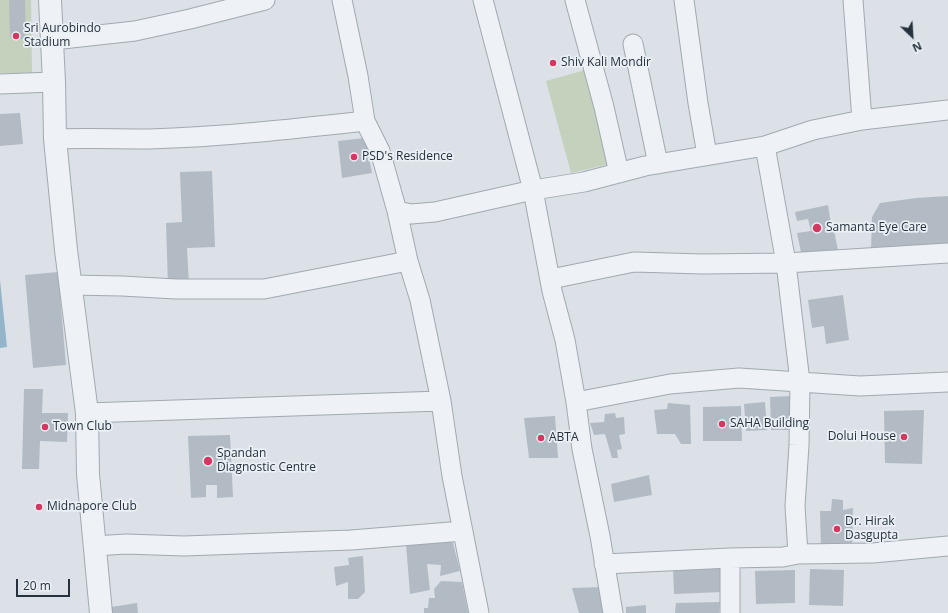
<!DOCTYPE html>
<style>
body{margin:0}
#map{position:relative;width:948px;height:613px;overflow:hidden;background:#dbe1e7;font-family:"Open Sans",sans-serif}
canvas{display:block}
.north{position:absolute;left:892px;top:16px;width:40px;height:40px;-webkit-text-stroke:3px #eaf0f4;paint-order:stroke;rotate:155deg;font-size:11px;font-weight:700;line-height:16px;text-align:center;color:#25313d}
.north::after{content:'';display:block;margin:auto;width:14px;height:18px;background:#25313d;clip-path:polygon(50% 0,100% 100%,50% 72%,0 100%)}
.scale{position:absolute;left:16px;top:579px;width:54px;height:18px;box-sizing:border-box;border:2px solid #25313d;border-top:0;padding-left:5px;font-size:12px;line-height:14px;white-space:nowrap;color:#25313d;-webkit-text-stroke:3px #eaf0f4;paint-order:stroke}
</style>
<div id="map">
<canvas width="948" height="613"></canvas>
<div class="north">N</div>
<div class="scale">20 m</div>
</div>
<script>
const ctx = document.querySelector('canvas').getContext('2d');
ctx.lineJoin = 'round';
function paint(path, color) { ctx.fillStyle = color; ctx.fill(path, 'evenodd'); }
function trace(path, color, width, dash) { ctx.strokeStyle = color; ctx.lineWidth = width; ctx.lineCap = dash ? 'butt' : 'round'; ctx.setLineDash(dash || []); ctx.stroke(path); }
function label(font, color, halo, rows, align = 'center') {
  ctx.font = font + ' "Open Sans",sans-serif'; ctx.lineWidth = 3.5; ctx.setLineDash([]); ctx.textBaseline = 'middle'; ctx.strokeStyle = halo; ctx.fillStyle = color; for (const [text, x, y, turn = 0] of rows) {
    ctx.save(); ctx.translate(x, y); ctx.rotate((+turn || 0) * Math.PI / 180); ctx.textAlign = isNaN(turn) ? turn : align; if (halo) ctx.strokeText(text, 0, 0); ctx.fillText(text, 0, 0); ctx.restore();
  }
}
paint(new Path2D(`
 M0,0H31L32,73H0Z
 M596,67L618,162L571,173L546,81Z`), '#c4d1bc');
paint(new Path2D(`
 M0,280L7,347L0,348Z`), '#94b4c9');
paint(new Path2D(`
 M9,0H25L26,39L10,38Z
 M20,113L23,144L0,146V114Z
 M365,138L372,173L342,178L338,141Z
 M212,171L215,247L187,248L189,284L168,286L166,223L182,222L180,172Z
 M948,196V246L871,251L872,217L880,203L916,198Z
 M828,205L831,224L838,223L839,230L834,231L838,250L802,257L797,233L811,231L808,219L797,221L795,212Z
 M58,272L66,365L33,368L25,275Z
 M843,295L849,340L826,344L824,326L812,328L808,300Z
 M24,389H43L42,413H68L67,442L40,441L39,469H22Z
 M791,396L792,430H771L770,397Z
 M765,402L767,430L746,431L744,404Z
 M668,403L690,405L691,444H681L675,434H657L654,410L667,409Z
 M741,406L742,441H703V407Z
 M924,410L922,464L885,463L884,411Z
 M615,413L616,418L624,417L625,434L619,435L622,449L617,450L618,458H612L605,434L594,435L590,423L604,422L605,414Z
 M555,416L558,458H529L524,418Z
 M230,435L233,497L217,498V485H206V497L191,498L188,436Z
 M649,475L652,495L614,502L611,484Z
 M832,499L843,500V510L853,508L852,546L821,548L820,511H831Z
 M444,540L453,543L460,571L440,576L441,565L427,564L430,590L410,594L406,544Z
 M363,556L365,592L358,599H348V582L336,586L334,567L349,565L348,558Z
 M721,566L722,592L674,594L673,568Z
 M810,569L844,570L843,606L809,605Z
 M795,570V603L756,604L755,571Z
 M441,581L462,582L468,613H424V608H428L429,598H435L434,589Z
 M602,587L605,613H579L572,588Z
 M720,602L719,613H675L676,603Z
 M137,603L138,613H112L111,607Z
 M646,605V613H626V607Z`), '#b2bbc4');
const minor = new Path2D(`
 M342,0L358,76L365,121
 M483,0L533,190L552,291L565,340L576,402L582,449L600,536L613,613
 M575,0L604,107L619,173
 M684,0L698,103L707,155
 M853,0L862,120
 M53,40L135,31L190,19L265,0
 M633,44L658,164
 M0,84L54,82
 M55,139C86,138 118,139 149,139C221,137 293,129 365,121L380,151L397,211
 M765,146L786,263L800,382L799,445L795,506L798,554
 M408,261L420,300L441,401L452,476L479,613
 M551,279L634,262L703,264L786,263L948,253
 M70,285L122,286L176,289H264L408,261L397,211L411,214L435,212L533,190L584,182L645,166L765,146L813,130L862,120L948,110
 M576,402L670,384L739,378L860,386L948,382
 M87,413C205,408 323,406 441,401
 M94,546L126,544L184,546L351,540L463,531
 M604,564L730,558L783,557L798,554L873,553L948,546
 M730,613V558`);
const tertiary = new Path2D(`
 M50,0L54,82L55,139L66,250L87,413L88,474L101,613`);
trace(minor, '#a1a9b1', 21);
trace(tertiary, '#a1a9b1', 24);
trace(minor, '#eef1f5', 19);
trace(tertiary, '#eef1f5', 22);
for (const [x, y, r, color] of [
 [16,36,4,"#d43862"],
 [553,63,4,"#d43862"],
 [354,157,4,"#d43862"],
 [817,228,5,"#d43862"],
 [722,424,4,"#d43862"],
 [45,427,4,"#d43862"],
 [904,437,4,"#d43862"],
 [541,438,4,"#d43862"],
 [208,461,5,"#d43862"],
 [39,507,4,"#d43862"],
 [837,529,4,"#d43862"]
]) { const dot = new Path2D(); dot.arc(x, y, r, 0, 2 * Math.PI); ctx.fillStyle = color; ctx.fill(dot); trace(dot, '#eaf0f4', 1.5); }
label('12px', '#25313d', '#eaf0f4', [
 ["Sri Aurobindo",24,29],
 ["Stadium",24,43],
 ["Shiv Kali Mondir",561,63],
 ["PSD's Residence",362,157],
 ["Samanta Eye Care",826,228],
 ["SAHA Building",730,424],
 ["Town Club",53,427],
 ["Dolui House",896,437,"right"],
 ["ABTA",549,438],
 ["Spandan",217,454],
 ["Diagnostic Centre",217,468],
 ["Midnapore Club",47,507],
 ["Dr. Hirak",845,522],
 ["Dasgupta",845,536]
], 'left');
</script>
